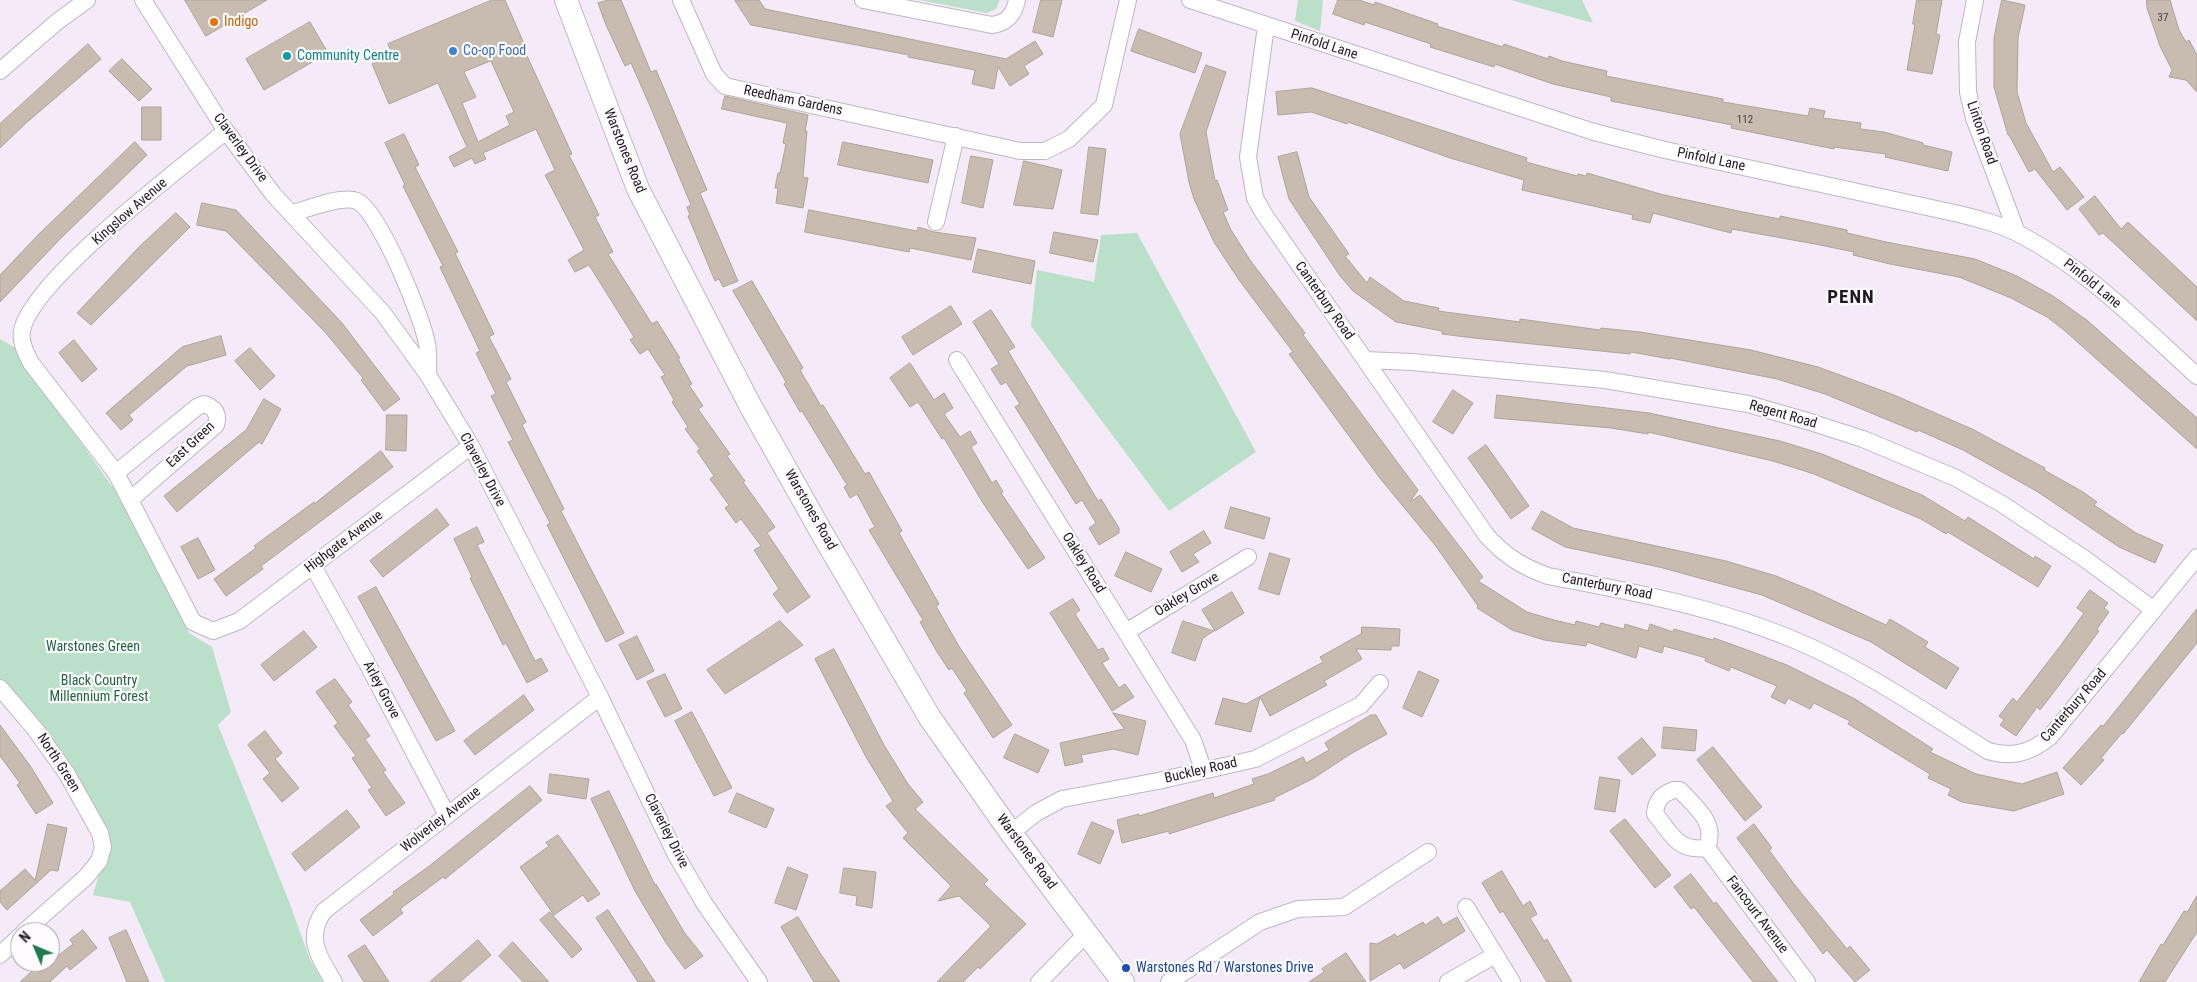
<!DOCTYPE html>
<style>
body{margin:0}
#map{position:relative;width:2197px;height:982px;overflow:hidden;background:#f4eaf8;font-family:"Roboto Condensed",sans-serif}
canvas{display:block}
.north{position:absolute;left:10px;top:922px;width:50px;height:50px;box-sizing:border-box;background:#fdfbfd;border:1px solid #a4a1a5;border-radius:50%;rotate:315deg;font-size:14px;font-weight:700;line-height:20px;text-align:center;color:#1e1b20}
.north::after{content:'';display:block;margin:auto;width:18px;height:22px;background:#207a4e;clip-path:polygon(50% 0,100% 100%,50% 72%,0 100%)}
</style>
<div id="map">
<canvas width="2197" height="982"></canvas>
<div class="north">N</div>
</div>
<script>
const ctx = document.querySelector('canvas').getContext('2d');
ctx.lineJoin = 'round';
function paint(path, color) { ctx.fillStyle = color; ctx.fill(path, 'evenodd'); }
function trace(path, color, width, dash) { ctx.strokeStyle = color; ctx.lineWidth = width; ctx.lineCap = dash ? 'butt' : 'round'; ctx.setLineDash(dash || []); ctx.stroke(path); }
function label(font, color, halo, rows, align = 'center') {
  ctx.font = font + ' "Roboto Condensed",sans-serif'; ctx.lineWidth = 4.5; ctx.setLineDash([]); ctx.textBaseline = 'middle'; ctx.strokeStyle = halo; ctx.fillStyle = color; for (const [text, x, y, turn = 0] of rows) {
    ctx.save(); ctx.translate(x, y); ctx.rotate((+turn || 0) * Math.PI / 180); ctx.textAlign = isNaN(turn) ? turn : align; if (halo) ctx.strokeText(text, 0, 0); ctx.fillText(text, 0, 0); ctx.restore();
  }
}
paint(new Path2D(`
 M919,0H1000L996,9L987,13Z
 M1298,0H1323L1320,31L1295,21Z
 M1511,0H1582L1593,23Z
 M1137,233L1256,452L1169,511L1031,326L1037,270L1094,282L1101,235Z
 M0,339L19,350L25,365L114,489L159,572L189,633L212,647L231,712L218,725L290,904L310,960L323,982H165L130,902L93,895L108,844L0,682Z`), '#bbe0c9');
const building = new Path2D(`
 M185,0H267L206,36Z
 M492,0H505L525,46L523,47L572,154L569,155L599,215L595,217L613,252L608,254L652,324L657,321L680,358L678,359L692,384L689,385L703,406L698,409L730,454L727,456L745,481L743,482L775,527L767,533L810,597L787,613L773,594L779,589L754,550L761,546L741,519L736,523L725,508L729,505L710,479L714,476L697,451L700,449L685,429L688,427L672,402L674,400L661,377L665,375L648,349L640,354L630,340L634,337L589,265L575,272L568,260L584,250L545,175L555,170L536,129L483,153L486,159L475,164L472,158L454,167L449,157L467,147L438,83L389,104L372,64L393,55L388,44ZM491,61L514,112L506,116L510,125L478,142L462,103L476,97L464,72Z
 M609,0H621L651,72L656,70L707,190L700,193L738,281L723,287L719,279L715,281L688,216L690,215L687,207L691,205L650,106L631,63L625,66L606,25L598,3Z
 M735,0H759L765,9L1006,59L1035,41L1043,54L1024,66L1029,74L1010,86L998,67L994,89L972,84L975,70L908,57L909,55L751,25Z
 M1041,0H1062L1053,37L1033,32Z
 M1338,0H1359L1374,5L1375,2L1438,24L1437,26L1503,47L1504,44L1548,59L1549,56L1562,61L1607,71L1606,76L1723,99V102L1808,116L1810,108L1825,111L1823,118L1861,123L1860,129L1884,132L1923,143V145L1952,152L1948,171L1885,157L1886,154L1834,147V149L1731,128L1732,125L1611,101V97L1553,84L1495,64L1494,67L1430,47L1431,44L1365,22L1364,25L1333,14Z
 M1917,0H1942L1936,34L1940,35L1932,74L1907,70L1915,24H1913Z
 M2002,0L2025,5L2018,38L2017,92L2026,123L2053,172L2060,167L2084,197L2067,210L2035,169L2029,172L2009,135H2008L1994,87V38Z
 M2147,0H2170L2179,30L2186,42L2189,40L2197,55V92L2186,80L2169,77L2172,70L2160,46L2147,8Z
 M310,22L328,53L264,90L246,59Z
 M1139,29L1202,53L1195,73L1131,51Z
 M88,44L101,59L26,123L0,148V124Z
 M122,59L152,89L139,101L109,71Z
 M1206,65L1226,72L1206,132L1215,181L1217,180L1228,210L1223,212L1231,230L1250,260L1305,333L1303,335L1418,490L1410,502L1420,495L1483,577L1478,581L1527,612L1554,620L1575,625L1576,621L1599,627L1601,623L1624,629L1625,624L1648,631L1650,624L1673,632L1674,629L1713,640L1714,638L1750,651L1787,665L1855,699L1933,749L1930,752L1976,774L2022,784L2057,772L2064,794L2014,811L1962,802L1948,795L1951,789L1928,778L1930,774L1848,724L1850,721L1814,703L1810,709L1788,698L1785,704L1771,697L1777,686L1731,667L1729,671L1705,661L1706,658L1664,646L1662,653L1639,646L1636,658L1587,642L1586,646L1544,640L1512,630L1477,608L1478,606L1435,545L1379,477L1289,354L1293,352L1239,280L1214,242L1194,199L1189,182L1180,134Z
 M1312,88L1527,158L1526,162L1577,176L1578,174L1586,176L1587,173L1664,195L1743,212L1780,219V216L1847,230V233L1886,242L1975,259L2017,276L2053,296L2088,321L2197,418V449L2064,330L2047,317L2011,298L1959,277L1890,264L1853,255L1854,252L1815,244L1732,229L1731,233L1653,213L1650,223L1632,219L1633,215L1522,190L1524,180L1450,158L1348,122L1347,124L1311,112L1278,115L1276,92Z
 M725,96L808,115L805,131H807L803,177L808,178L803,208L776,203L778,188H775L778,173H780L786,144L783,143L787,123L722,109Z
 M142,107H161V140H142Z
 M404,134L419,165L415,167L458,252L455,253L494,334L489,337L511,379L506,382L526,422L522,425L564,509L561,511L624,633L606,642L547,525L550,523L508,442L513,440L491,396L496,394L476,353L480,351L440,267L443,266L403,186L405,185L385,143Z
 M135,142L147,155L61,238L0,302V275L39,234Z
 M843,142L933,160L928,183L838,165Z
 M1089,147L1106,149L1098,215L1081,213Z
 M1297,152L1309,197L1349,254L1345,256L1367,283L1370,277L1404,301L1439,308L1438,311L1520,322V319L1600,330L1601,328L1640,332L1751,350L1818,367L1894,395L1972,429L2045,468L2044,470L2083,492L2097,502L2094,505L2136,533L2163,545L2155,563L2119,547L2038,492L1963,450L1918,430L1917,432L1825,394L1777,379L1670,358V359L1631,352L1630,354L1474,338L1442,334V331L1396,322L1353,291L1340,276L1289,199L1278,157Z
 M971,156L993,160L983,208L962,203Z
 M1024,161L1062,170L1053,209L1014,205Z
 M2095,196L2121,229L2128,222L2197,287V321L2103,233L2099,235L2079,209Z
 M202,203L236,210L342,323L400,399L384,411L361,380L363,378L325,332L226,231L197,225Z
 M809,210L917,231L918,227L934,232L976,238L971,260L910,248L909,252L805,232Z
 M176,213L190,227L91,325L77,313L139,247Z
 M1054,232L1098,240L1093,262L1050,253Z
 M978,249L1035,261L1031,284L973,272Z
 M752,281L803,368L800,370L821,406L823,405L865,474L869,472L902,531L899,533L939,604L936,606L960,648L1012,725L993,738L964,693L967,691L952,668L949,670L937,652L920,622L923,620L869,530L875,527L857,494L850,498L844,487L847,485L802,411L800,412L784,384L786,382L733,291Z
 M951,306L962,324L913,355L902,337Z
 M991,310L1015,347L1008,351L1098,501L1101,499L1119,528V533L1099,545L1089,528L1096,523L1082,500L1076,504L1015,407L1020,404L1006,382L1001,385L991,369L999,364L973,322Z
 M221,336L226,355L187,366L129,415L133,420L121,430L106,413L182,347Z
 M74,340L97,369L82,382L59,353Z
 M250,348L275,376L260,390L235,361Z
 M910,363L934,400L944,393L953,408L944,414L960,437L970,431L977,443L971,447L992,483L996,480L1003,492L1001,493L1045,558L1028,569L983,503L944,438L942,439L918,402L910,407L890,378Z
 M1453,390L1473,403L1465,415L1463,414L1464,416L1453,434L1433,422Z
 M1497,395L1649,413L1780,441L1822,454L1922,495L1965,521L1968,517L2034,559L2035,556L2051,566L2038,587L1948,532L1946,534L1921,519L1814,474L1773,461L1648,432V434L1611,428L1495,418Z
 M264,399L281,409L262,444L259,442L177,512L164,496L246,430Z
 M387,415H407L406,451L386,450Z
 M1486,445L1529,506L1511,519L1468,458Z
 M381,451L393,467L261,566L263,569L226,596L214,579L256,548L254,546L314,502L315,503Z
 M1231,507L1270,518L1264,539L1225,528Z
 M437,509L449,525L383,577L370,561Z
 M1542,511L1573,528L1726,561L1776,576L1815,592L1886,625L1890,619L1928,642L1925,647L1959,668L1946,689L1871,642L1762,595L1659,567L1565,547L1532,529Z
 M477,527L484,542L477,545L535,661L541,658L548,671L527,683L506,643L503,645L470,578L472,577L454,539Z
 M1204,531L1211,543L1193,554L1199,562L1182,572L1170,552Z
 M198,538L215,570L198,579L181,547Z
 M1126,552L1162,569L1151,592L1115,576Z
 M1270,553L1290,559L1279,595L1259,589Z
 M376,587L455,731L436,741L358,597Z
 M2090,590L2108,603L2104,608L2109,612L2097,629L2099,631L2063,680L2040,710L2037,707L2016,736L2000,725L2004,720L1999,716L2013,698L2017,702L2061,645L2084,613L2077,608Z
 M1232,592L1244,613L1215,631L1202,610Z
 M1073,599L1080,610L1075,614L1098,650L1103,648L1109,659L1102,663L1119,688L1125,684L1134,697L1112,711L1050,613Z
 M2197,609V643L2123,734L2122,733L2101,758L2104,760L2081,785L2063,768L2101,725L2103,726Z
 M780,621L803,645L725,694L707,670Z
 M1183,621L1214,631L1203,638L1195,661L1172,653Z
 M1362,627L1400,629L1399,646H1391V650L1356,649L1362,659L1324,681L1327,685L1270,716L1260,697L1251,732L1215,724L1223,698L1246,704L1323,662L1320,657L1361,634Z
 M304,631L317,647L274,681L261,665Z
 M637,636L654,671L637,680L619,645Z
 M834,649L884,745L908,784L923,802L915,809L988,880L984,884L1026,924L980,969L978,967L963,982H937L991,926L959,896L938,901L951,886L903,838L908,833L886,806L893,801L866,757L815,659Z
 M1419,671L1439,680L1422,717L1403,708Z
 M665,674L682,709L665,717L647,682Z
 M335,679L352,702L348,705L370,736L365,739L386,770L383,772L405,803L386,816L368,790L372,788L352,758L356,756L334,726L338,723L316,692Z
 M524,695L534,710L475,755L464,741Z
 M692,712L732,788L714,796L675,721Z
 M1113,713L1146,721L1138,755L1113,749L1081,755L1083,762L1065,766L1060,743L1124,729Z
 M1371,715H1376L1387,734L1352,753L1314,778L1274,798L1275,800L1169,834V831L1122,843L1117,820L1139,814V816L1213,793L1214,798L1254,784L1252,779L1268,774L1303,757L1306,763L1329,750L1325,743Z
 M0,725L31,767L53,803L36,814L17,785L20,783L0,756Z
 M1664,727L1697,730L1695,751L1662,748Z
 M265,731L282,753L275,759L299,788L282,802L263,779L270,773L248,745Z
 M1015,734L1049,750L1038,773L1004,758Z
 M1642,738L1656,755L1632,775L1618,758Z
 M1713,747L1762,807L1745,821L1697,760Z
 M550,774L589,779L586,799L548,793Z
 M1600,777L1620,780L1615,812L1595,809Z
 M530,786L542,800L445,879L443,877L400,909L403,913L373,936L360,920L394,894L393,892L428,867Z
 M609,791L655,885L656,884L684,932L703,956L685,969L666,943L635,891L591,799Z
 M737,793L774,809L766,828L729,812Z
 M347,810L360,827L305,871L292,854Z
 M1625,819L1671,875L1655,888L1610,831Z
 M1092,822L1114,831L1100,864L1078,854Z
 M48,824L67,828L58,871L51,870L7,910L0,902V891L25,869L35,880Z
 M1754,824L1772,848L1769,850L1794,884L1847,949L1850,946L1870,970L1855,982L1827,950L1823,954L1737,838Z
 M558,835L600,894L588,902L583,895L554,915L520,867L549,846L546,843Z
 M788,867L808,875L796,910L775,903Z
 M844,868L876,872L872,908L856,905L857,896L840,893Z
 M1502,871L1523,906L1530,901L1537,914L1530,918L1544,941L1547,939L1572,982H1547L1503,911L1500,913L1482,883Z
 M1691,874L1714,904L1716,902L1778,982H1753L1694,907L1691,909L1674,887Z
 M2197,896V932L2165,982H2139L2161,944L2163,945L2184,911L2187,912Z
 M608,910L655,982H638L596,918Z
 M550,912L582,949L572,958L540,920Z
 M798,917L820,953L840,982H814L781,927Z
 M1438,917L1443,925L1457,917L1465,931L1404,969L1400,963L1370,981V943L1377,944L1395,934L1397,937L1423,922L1425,925Z
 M83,930L97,948L70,970L67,966L50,982H20L42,962H50L73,944L70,940Z
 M126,930L149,982H127L109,938Z
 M478,940L491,955L460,982H430Z
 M513,942L549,982H523L499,956Z
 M365,945L389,982H364L348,956Z
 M1346,953L1366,982H1309L1324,972L1322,969Z`);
paint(building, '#c7bcaf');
trace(building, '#aea397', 1);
const street = new Path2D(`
 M143,0L226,131L273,194L383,313L428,375L471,446L600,697L676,855L704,903L759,982
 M681,0L714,74L725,86L1020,151H1045L1069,139L1104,105L1128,0
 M863,0L992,25C1007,23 1014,15 1017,0
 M1190,0L1594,132L1665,150L1959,214C1979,219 1999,224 2017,233C2086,268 2141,325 2197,376
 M1975,0L1967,42L1968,92L1974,118L2017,233
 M1266,26L1248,157L1255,198L1264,214L1487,536C1505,556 1523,567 1548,576C1634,592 1716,607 1797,641C1865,670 1925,712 1988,751C2012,758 2030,753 2050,737L2197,557
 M0,71L58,21L87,0
 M226,131C183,166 30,282 22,331C20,342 26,353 31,363L116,473L193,622L213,631L239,621L471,446
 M291,214C306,209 342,195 357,201C380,212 423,319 427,344C429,354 428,365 428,375
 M936,222L956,136
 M957,360L1193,740L1203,769
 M1365,360L1412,362L1605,380L1748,404L1807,421L1863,439L1956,478L2002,504L2085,559L2154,610
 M116,473L197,407L204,404C215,408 219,414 216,425L130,500
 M313,566L368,665L447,815
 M1126,632L1248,557
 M0,688L35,729L67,774L100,833L103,847L99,861L86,877L24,932
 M1674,790H1680C1696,808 1717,822 1707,848C1677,852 1672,834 1655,814C1656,800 1662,794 1674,790Z
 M1011,833L1036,813L1062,799L1158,781L1255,759L1361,705L1380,683
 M1707,848L1807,982
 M1466,907L1512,982
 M0,955L20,936
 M334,982C319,957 305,938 324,911L600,697
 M1039,982L1087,933
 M1169,982L1260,922L1298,909L1344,907L1428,852
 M1448,982L1495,955`);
const secondary = new Path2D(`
 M566,0L638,189L751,407L823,535L930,718L1011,833L1123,982`);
trace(street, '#c0b6c3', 18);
trace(secondary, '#c0b6c3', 24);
trace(street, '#fff', 16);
trace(secondary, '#fff', 22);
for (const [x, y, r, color] of [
 [214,22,5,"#e8710a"],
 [453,51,5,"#3f7fe0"],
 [287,56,5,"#0f9aa8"],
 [1126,968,5,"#1a4fb4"]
]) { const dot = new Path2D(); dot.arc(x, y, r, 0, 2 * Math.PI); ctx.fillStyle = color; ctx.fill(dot); trace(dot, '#fdfbfd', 2); }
label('11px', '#484344', null, [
 ["37",2163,18],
 ["112",1745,120]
]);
label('14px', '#c56008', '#fdfbfd', [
 ["Indigo",224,22]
], 'left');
label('14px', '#1e1b20', '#fdfbfd', [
 ["Pinfold Lane",1324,45,18],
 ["Reedham Gardens",793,101,12],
 ["Linton Road",1981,133,71],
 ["Claverley Drive",240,148,54],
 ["Warstones Road",624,151,68],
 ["Pinfold Lane",1711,160,12],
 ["Kingslow Avenue",130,212,-41],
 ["Pinfold Lane",2092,284,39],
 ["Canterbury Road",1324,301,55],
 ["Regent Road",1783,415,16],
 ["East Green",191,445,-43],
 ["Claverley Drive",482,470,62],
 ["Warstones Road",810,510,60],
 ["Highgate Avenue",344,542,-37],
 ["Oakley Road",1083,563,58],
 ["Canterbury Road",1607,587,11],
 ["Oakley Grove",1187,595,-31],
 ["Arley Grove",381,690,62],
 ["Canterbury Road",2074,706,-49],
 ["North Green",58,763,57],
 ["Buckley Road",1201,771,-13],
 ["Wolverley Avenue",441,820,-38],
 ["Claverley Drive",666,831,63],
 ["Warstones Road",1026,852,53],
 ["Fancourt Avenue",1757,915,53]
]);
label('14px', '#366cbe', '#fdfbfd', [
 ["Co-op Food",463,51]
], 'left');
label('14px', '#0d838f', '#fdfbfd', [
 ["Community Centre",297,56]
], 'left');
label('14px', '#216643', '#fdfbfd', [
 ["Warstones Green",93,647],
 ["Black Country",99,681],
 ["Millennium Forest",99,697]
]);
label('14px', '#164399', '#fdfbfd', [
 ["Warstones Rd / Warstones Drive",1136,968]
], 'left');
ctx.letterSpacing = '1px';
label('bold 19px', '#1e1b20', '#fdfbfd', [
 ["PENN",1851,298]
]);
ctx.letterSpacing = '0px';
</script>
